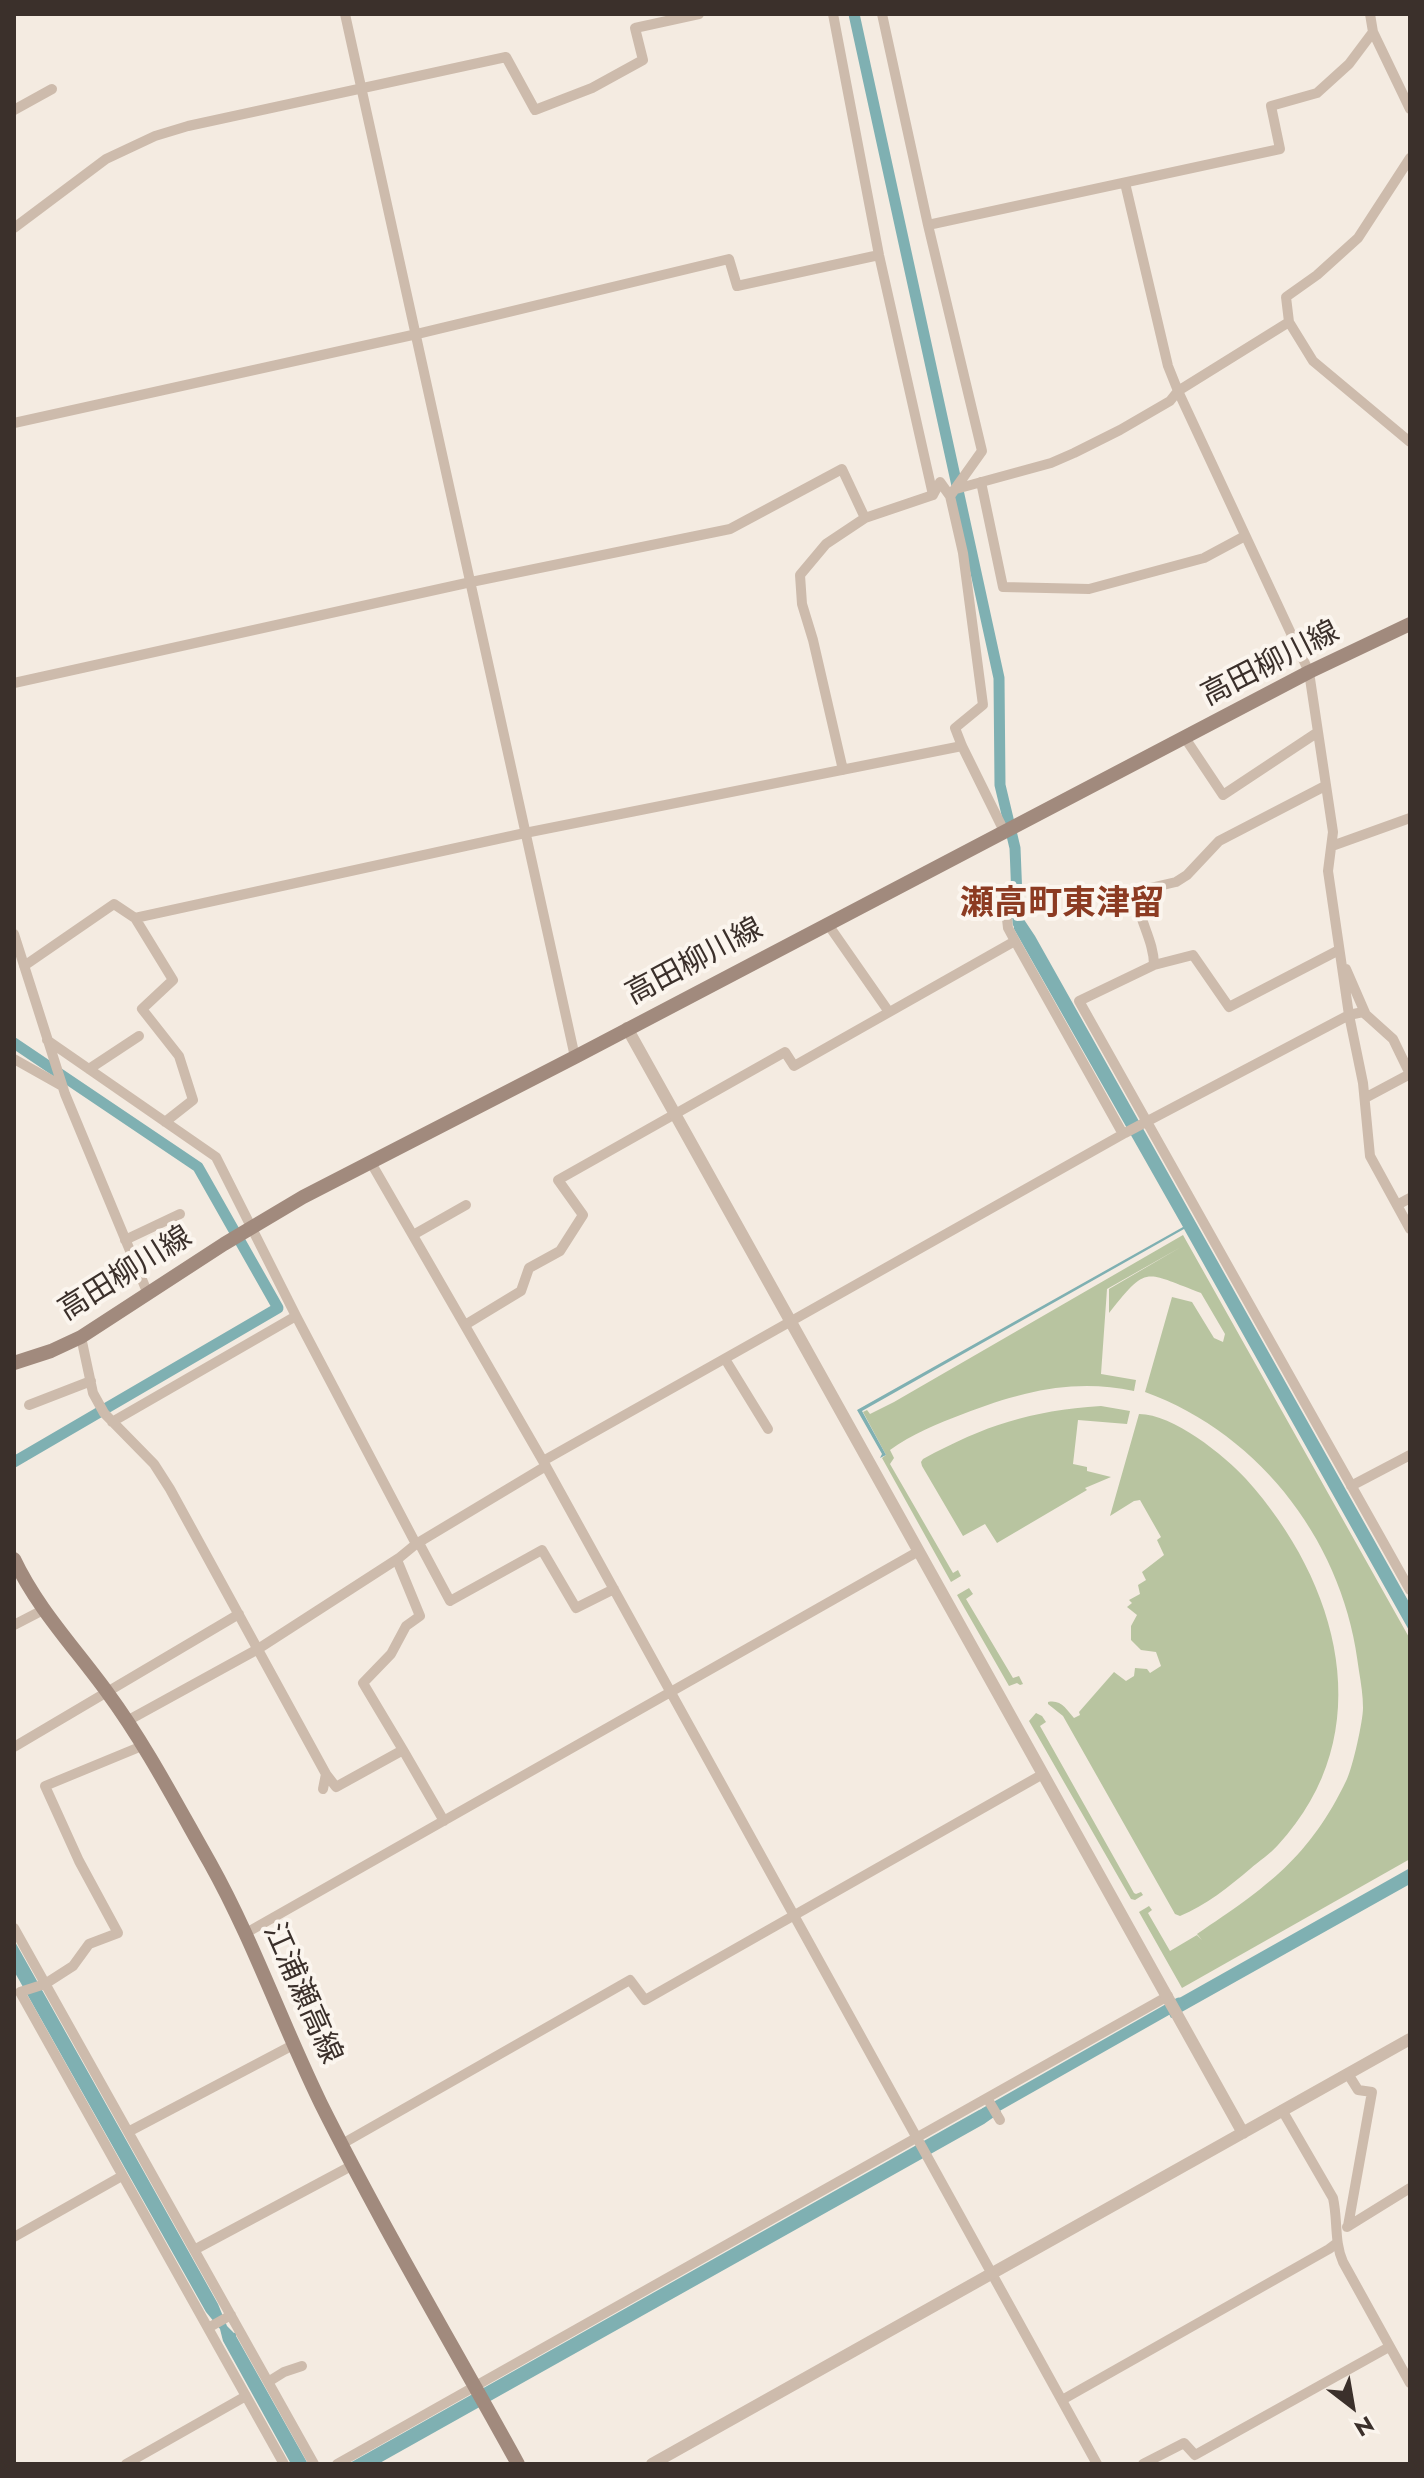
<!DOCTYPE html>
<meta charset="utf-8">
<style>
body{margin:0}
#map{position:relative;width:1424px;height:2478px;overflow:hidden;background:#f4ebe1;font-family:Jost,sans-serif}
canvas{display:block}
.frame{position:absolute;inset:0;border:16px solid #3b302b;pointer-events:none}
.north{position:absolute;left:1312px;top:2366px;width:80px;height:80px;-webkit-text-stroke:6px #fbf5ee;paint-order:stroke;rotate:149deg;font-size:22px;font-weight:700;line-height:32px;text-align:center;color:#3b302b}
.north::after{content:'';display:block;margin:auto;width:28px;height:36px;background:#3b302b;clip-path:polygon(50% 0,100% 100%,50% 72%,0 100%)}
</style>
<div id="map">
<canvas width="1424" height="2478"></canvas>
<div class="frame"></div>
<div class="north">N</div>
</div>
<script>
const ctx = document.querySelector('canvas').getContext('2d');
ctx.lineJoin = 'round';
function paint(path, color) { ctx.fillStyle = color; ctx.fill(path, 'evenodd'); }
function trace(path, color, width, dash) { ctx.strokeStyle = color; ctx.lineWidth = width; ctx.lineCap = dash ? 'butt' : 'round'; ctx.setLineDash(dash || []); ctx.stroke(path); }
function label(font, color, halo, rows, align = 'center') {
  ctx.font = font + ' Jost,"Noto Sans JP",sans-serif'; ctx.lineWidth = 8; ctx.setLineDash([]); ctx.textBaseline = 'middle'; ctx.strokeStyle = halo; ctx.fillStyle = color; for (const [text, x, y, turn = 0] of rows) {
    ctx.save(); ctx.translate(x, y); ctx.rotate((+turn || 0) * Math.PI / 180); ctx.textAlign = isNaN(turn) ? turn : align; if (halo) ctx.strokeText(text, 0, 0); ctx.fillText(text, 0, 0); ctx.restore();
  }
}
paint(new Path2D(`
 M1183,1235L1410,1639V1859L1182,1988L1139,1912L1149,1906L1152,1910L1148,1913L1170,1951L1197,1935L1202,1940L1197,1934C1267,1887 1310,1857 1347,1779C1353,1766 1363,1721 1363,1708C1363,1696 1361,1683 1359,1671C1346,1547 1263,1435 1145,1392L1172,1297L1192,1302L1214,1338L1223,1342L1225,1334L1201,1293C1144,1272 1148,1264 1109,1313V1289L1181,1247L1107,1289L1101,1374L1136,1380L1134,1391C1073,1378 1020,1392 963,1414C937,1424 912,1434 890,1450L894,1458L890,1464L953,1573L958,1570L961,1576L951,1582L882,1458L886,1455L863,1412L867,1410L870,1414L894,1402Z
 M1101,1406L1130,1411L1127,1424L1078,1420L1073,1464L1087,1467V1471L1111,1477L1085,1488L1087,1490L997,1543L985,1524L963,1536L922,1466L921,1462L923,1459C986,1425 1029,1411 1101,1406Z
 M1139,1414C1173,1414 1224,1455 1246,1479C1339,1582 1382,1733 1278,1845C1270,1854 1259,1861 1250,1869C1230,1886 1205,1906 1180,1916L1175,1914L1063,1716L1048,1704V1702C1061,1699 1067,1710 1074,1718L1080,1715L1079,1712L1114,1672L1126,1681L1134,1676L1135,1668L1147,1669L1150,1673L1161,1666L1156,1652L1141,1650L1131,1640V1626L1137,1615L1127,1607L1132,1603L1129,1600L1140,1594L1138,1585L1146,1580L1142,1572L1164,1555L1157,1540L1161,1537L1140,1500L1134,1501L1110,1516Z
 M969,1588L973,1594L966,1599L1013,1678L1019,1676L1023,1684L1020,1685L1017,1683L1009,1686L957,1595Z
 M1036,1713L1042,1716L1046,1722L1040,1726L1134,1893L1136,1894L1141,1892L1143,1895L1135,1900L1131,1899L1029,1721Z`), '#b8c4a0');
paint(new Path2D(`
 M1013,912H1019L1035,936L1410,1604V1632L1184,1229L862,1411L886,1455L880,1458L882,1454L857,1410L1183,1227L1014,929Z
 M1410,1868V1884L1171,2018L1165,2006Z
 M14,1940L218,2304L227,2326L234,2333L236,2332V2336L308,2464H291L223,2341L220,2329L206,2312L14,1971Z
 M996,2103L1001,2112L984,2124L378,2464H348L979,2110Z`), '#7fb0b2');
trace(new Path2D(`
 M854,14L999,678L1000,785L1015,848L1018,923
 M14,1043L198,1167L278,1308L14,1462
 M985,2113L1179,2003`), '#7fb0b2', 11);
trace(new Path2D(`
 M345,14L575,1057
 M833,14L879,255L933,495
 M882,14L928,225L982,451L950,496
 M1370,14L1373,32L1410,109
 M14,110L52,89
 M1410,158L1358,238L1317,275L1286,297L1289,322L1313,361L1410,442
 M1125,183L1168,366L1178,391L1309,672L1333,832L1328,871L1349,1015L1363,1083L1370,1156L1410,1229
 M928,225L1280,149L1271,106L1317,93L1349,64L1373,32
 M14,228L106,159L155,136L188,126L506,57L535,110L592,88L643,60L635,28L699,14
 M14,423L417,334L729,259L737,286L879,255
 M981,482L1003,587L1089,589L1204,558L1245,536
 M956,489L1051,463L1074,453L1120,430L1170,401L1178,391L1289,322
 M14,683L471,582L730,529L842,469L865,518L933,495L940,482L950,496L963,553L983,705L955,728L962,746L1005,833
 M1185,738L1223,795L1318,732
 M843,770L813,640L802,604L800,575L826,544L865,518
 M1325,786L1219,841L1187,875L1176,882L1137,891C1136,917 1154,939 1154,965L1079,1001L1410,1590
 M1332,846L1410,818
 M135,918L525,833L962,746
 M1007,919L1008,928L1015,941L1123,1134
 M827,923L889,1012
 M14,934L65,1094L148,1294
 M1154,965L1193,955L1229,1007L1339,950
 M24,966L114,904L135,918L173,980L142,1009L179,1056L193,1100L165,1122
 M1346,969L1366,1015
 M47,1040L216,1157L296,1316L416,1544
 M14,1059L62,1086
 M89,1069L139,1036
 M370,1161L543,1461L1097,2464
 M1397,1205L1410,1198
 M413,1235L466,1205
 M125,1240L180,1214
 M465,1325L521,1291L529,1268L560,1251L583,1215L558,1180L785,1052L794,1066L1015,941
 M81,1337L93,1393L104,1413L154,1464L170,1489L326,1774L323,1789
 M725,1359L768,1429
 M29,1405L91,1381
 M112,1422L296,1316
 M543,1461L1125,1133L1349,1015L1363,1012L1393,1039L1410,1074L1365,1098
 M1351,1486L1410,1455
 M419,1543L450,1601L542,1550L576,1608L614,1589
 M397,1560L420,1616L406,1626L391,1654L363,1683L403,1750
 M14,1625L43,1610
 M127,1721L258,1649L399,1558L416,1544L546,1466
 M142,1746L45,1786L79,1861L118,1933L89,1944L73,1966L45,1984L20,1992L284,2464
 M14,1747L239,1614
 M326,1774L336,1787L403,1750L444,1821
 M14,1928L314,2464
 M246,1933L919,1551
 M1348,2074L1358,2090L1372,2092L1348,2226
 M987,2098L1000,2120
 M1282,2110L1333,2198C1338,2220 1334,2242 1343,2262L1410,2383
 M128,2132L293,2045
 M342,2144L630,1980L645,2000L1043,1774
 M1347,2227L1410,2188
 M14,2237L122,2176
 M194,2250L353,2165
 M208,2328L231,2315
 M268,2382L284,2372L302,2366
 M1062,2400L1329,2249L1337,2243
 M126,2464L246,2396
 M337,2464L1168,1996
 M1143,2464L1184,2443L1195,2455L1389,2347`), '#cdbbac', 10);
trace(new Path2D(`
 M627,1028L1243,2133
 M652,2464L1410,2039`), '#cdbbac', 12);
trace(new Path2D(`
 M14,1363L51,1351L81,1337L224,1244L303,1197L575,1057L1309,672L1410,624
 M14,1559C37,1608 75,1648 107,1692C146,1745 177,1805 210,1863C253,1940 282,2024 321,2104C382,2226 452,2344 518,2464`), '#a18a7d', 14);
label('30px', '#3b302b', '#fbf5ee', [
 ["高田柳川線",1271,665,-27],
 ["高田柳川線",695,963,-28],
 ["高田柳川線",126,1275,-32],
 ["江浦瀬高線",301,1994,66]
]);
label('bold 34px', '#8c3b22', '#fbf5ee', [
 ["瀬高町東津留",1062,906]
]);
</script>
